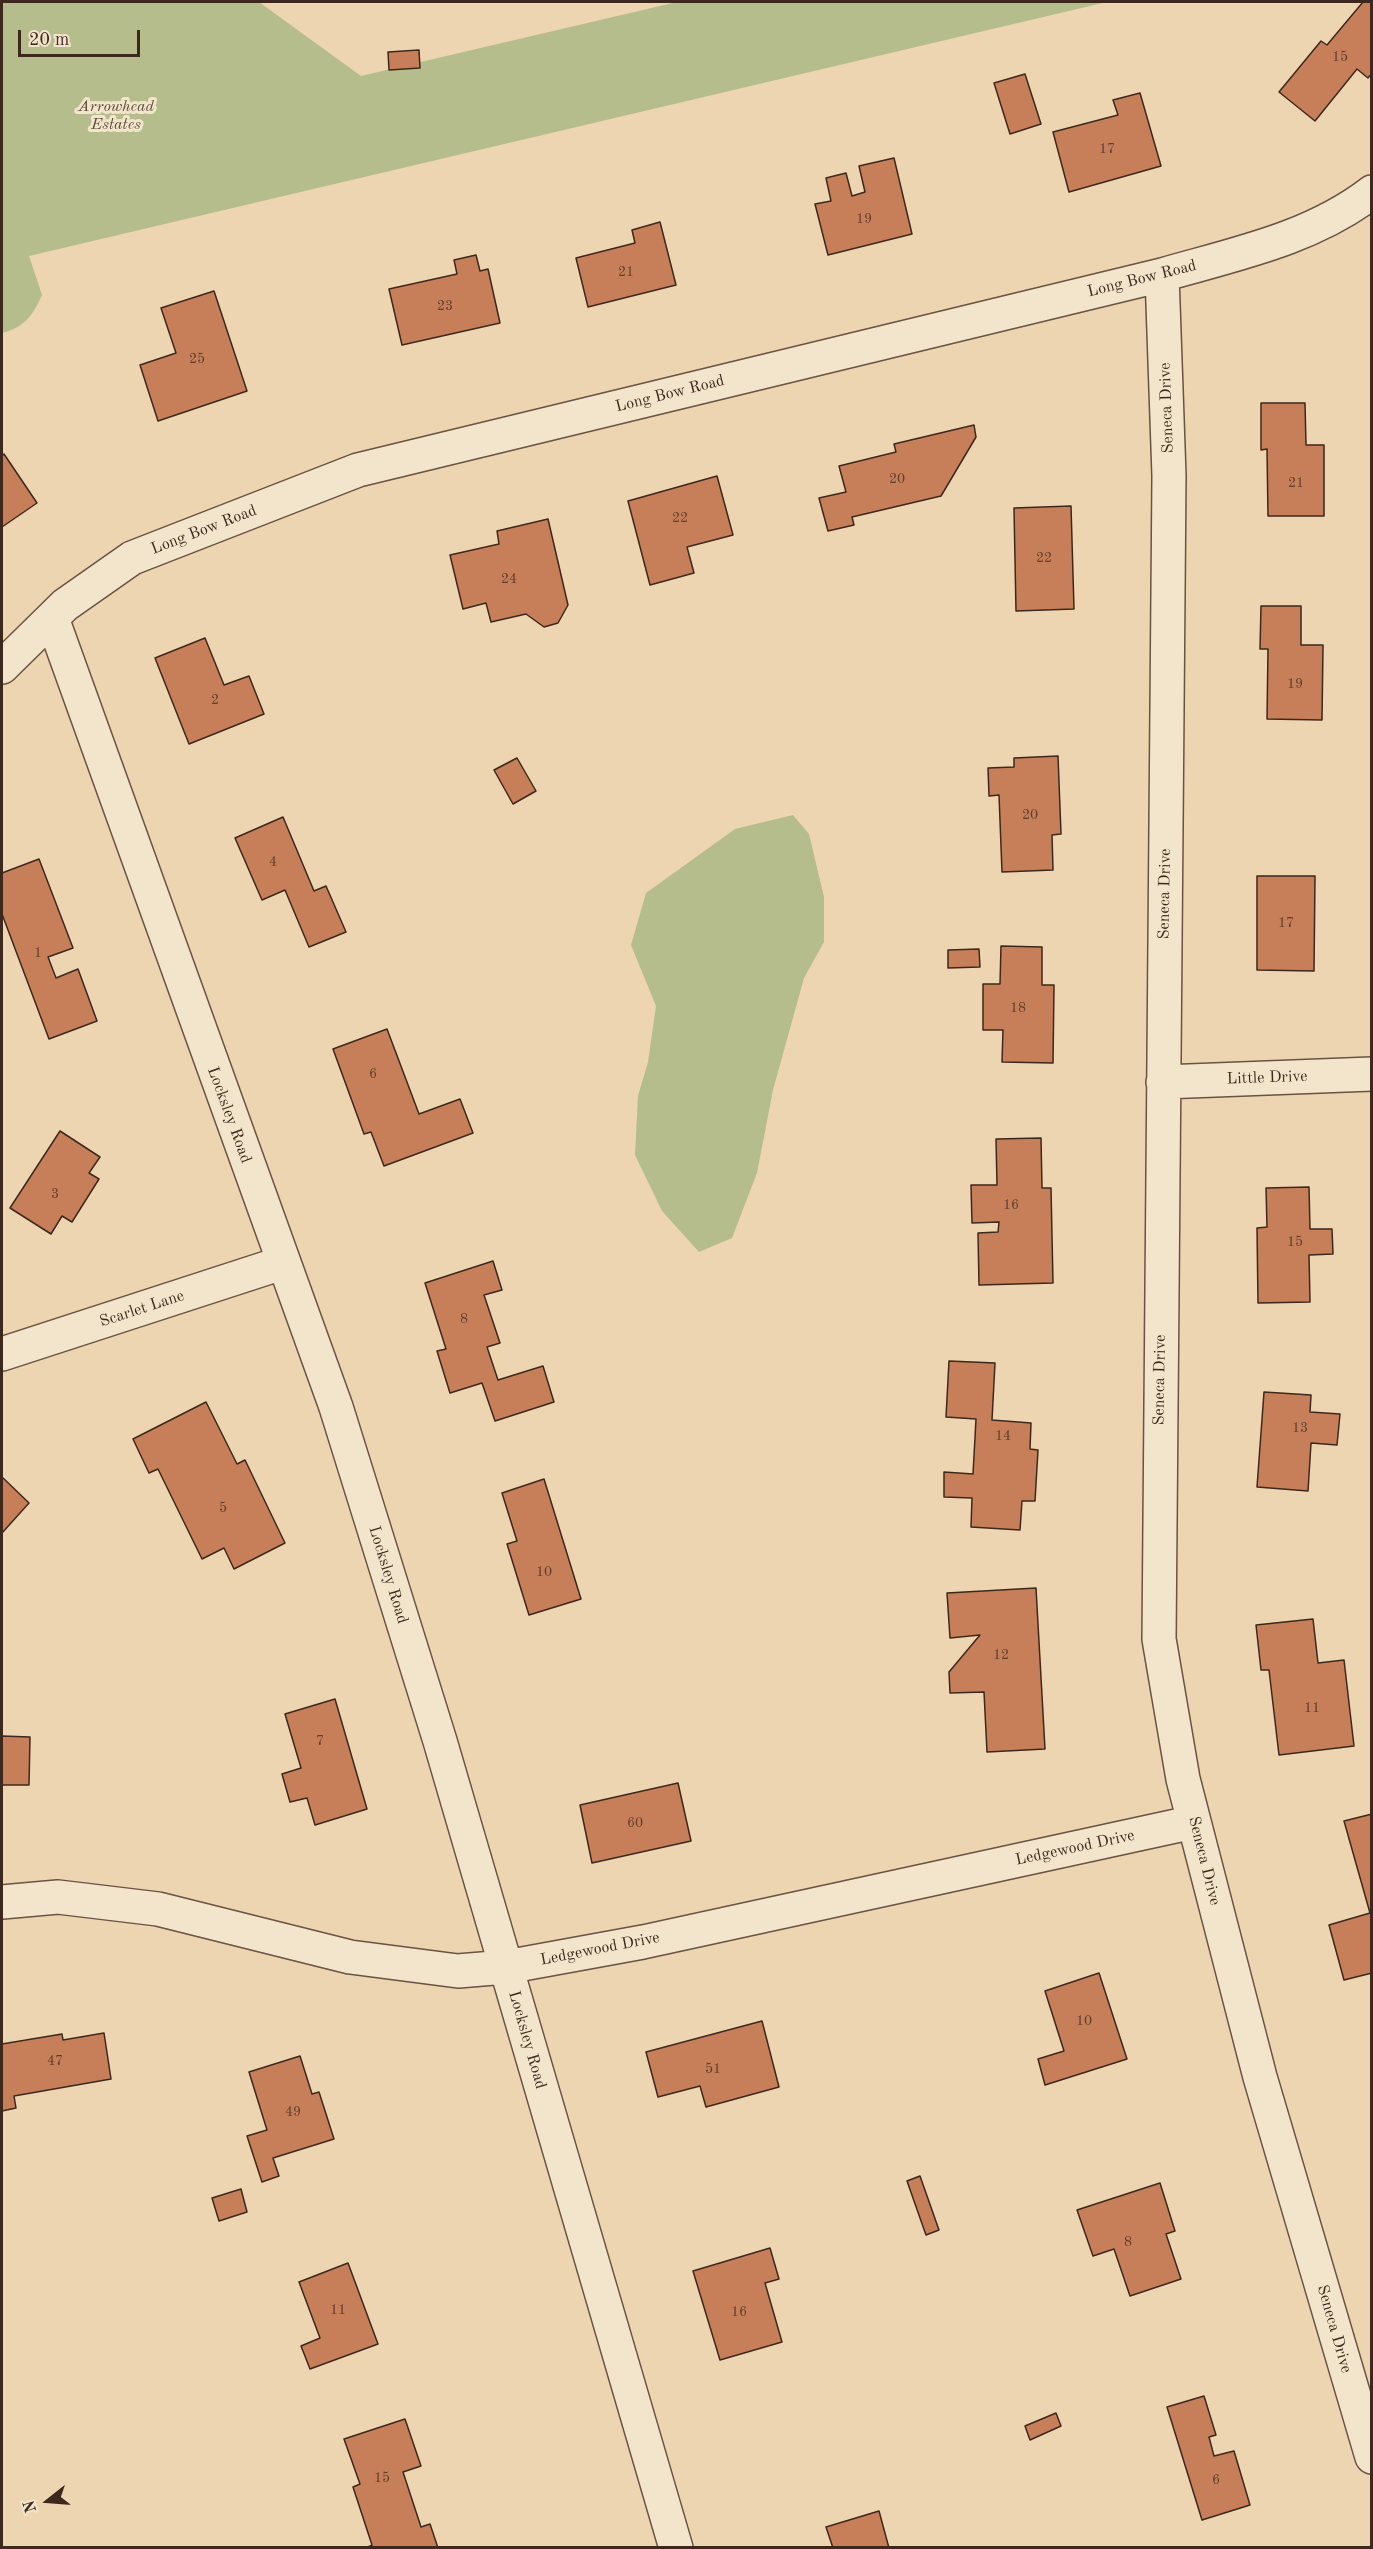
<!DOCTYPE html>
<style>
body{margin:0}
#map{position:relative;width:1373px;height:2549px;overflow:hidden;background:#ecd5b0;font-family:"Old Standard TT",serif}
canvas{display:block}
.frame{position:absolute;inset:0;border:3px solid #3d281d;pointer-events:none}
.north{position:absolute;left:18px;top:2471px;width:60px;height:60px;-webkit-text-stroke:4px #f3e4cc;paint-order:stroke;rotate:253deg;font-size:16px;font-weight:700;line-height:24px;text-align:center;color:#3d281d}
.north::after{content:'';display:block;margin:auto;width:21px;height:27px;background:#3d281d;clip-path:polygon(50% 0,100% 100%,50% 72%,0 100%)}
.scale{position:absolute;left:18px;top:30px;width:122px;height:27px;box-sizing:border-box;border:3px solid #3d281d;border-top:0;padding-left:8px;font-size:18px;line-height:21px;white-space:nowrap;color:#3d281d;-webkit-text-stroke:4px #f3e4cc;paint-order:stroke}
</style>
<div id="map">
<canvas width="1373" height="2549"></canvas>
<div class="frame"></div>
<div class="north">N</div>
<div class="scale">20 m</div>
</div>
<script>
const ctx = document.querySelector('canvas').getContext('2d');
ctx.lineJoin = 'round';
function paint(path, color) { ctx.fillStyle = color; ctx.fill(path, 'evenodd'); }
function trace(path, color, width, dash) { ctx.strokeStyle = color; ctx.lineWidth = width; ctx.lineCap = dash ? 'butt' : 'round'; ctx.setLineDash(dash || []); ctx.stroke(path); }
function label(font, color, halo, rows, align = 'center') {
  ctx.font = font + ' "Old Standard TT",serif'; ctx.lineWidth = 6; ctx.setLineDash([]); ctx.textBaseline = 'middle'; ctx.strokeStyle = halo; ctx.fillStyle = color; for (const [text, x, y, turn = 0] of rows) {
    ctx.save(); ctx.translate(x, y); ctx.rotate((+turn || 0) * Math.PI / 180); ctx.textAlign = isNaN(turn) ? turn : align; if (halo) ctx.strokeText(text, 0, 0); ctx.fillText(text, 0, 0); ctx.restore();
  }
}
paint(new Path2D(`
 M2,2H259L361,76L677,2H1107L29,256L42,295C33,315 24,328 2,333Z
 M793,815L809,834L824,897V942L804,978L773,1090L757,1173L732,1238L699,1252L662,1211L635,1155L638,1096L648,1062L656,1006L631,945L646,893L735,829Z`), '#b6bd8c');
const building = new Path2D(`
 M1363,2H1372V73L1368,78L1357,69L1315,121L1279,92L1321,41L1327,45Z
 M419,50L420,68L389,70L388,52Z
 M1025,74L1041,124L1010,134L994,83Z
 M1140,93L1161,166L1069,192L1053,132L1118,115L1113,100Z
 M894,158L912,234L828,255L815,204L831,201L826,178L846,173L852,196L865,192L859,166Z
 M660,222L676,285L588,307L576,258L635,243L632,230Z
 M476,255L480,271L488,269L500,323L402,345L389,289L457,274L454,260Z
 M214,291L247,391L158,421L140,365L176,353L161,308Z
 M1261,403H1305L1306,445H1324V516H1268L1267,449L1261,450Z
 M974,425L976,437L941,496L852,517L854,525L828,531L819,498L846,492L839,466L896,452L894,444Z
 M4,454L37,503L2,527V456Z
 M717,476L733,535L687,547L694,573L650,585L628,501Z
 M1071,506L1074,609L1016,611L1014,508Z
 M548,519L568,605L558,623L544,627L526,614L491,622L486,603L463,609L450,555L499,544L497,531Z
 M1261,606H1301V645H1323L1322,720L1267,719L1268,649H1260Z
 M205,638L224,685L249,676L264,714L189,744L155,658Z
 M1058,756L1061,834L1052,835L1053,870L1002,872L999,795L989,796L988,768L1014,767V758Z
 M517,758L536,791L513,804L494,770Z
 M283,817L314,891L326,886L346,932L309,947L285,890L262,900L235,838Z
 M39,859L73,948L48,957L56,978L78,969L97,1021L49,1039L2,914V873Z
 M1257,876H1315L1314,971L1257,970Z
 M1001,946L1042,947V985H1054L1053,1063L1002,1062L1003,1030H983V984H1000Z
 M979,949L980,967L948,968V950Z
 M387,1029L419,1114L460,1099L473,1133L384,1166L371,1132L364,1134L333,1049Z
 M60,1131L100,1157L89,1173L99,1179L72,1222L62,1216L51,1234L10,1208Z
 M1041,1138L1042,1188H1051L1053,1283L979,1285L978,1233L998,1232L999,1222L972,1223L971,1185H997L996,1139Z
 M1309,1187L1310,1229H1332L1333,1254L1309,1255L1310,1302L1258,1303L1257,1228L1267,1227L1266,1188Z
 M493,1261L502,1290L484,1295L500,1343L487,1347L498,1380L543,1366L554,1402L495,1421L482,1383L450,1393L437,1351L446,1349L425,1283Z
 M949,1361L995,1363L992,1420L1031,1423L1030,1449L1038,1450L1035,1501H1022L1020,1530L971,1527L972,1498L944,1497V1472L973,1474L976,1419L946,1417Z
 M1264,1392L1311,1395L1310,1412L1340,1414L1337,1445L1311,1443L1308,1491L1257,1487Z
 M206,1402L237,1464L245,1460L285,1543L234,1569L224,1548L202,1559L158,1469L149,1473L133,1439Z
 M2,1477L29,1503L2,1533Z
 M544,1479L581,1599L529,1615L507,1544L517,1541L502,1493Z
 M1036,1588L1045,1749L987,1752L984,1692L950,1693L949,1672L980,1635L950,1638L947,1593Z
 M1313,1619L1318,1663L1344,1660L1354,1746L1279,1755L1269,1670H1261L1256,1625Z
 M335,1699L367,1809L315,1825L307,1798L290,1802L282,1774L301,1768L285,1714Z
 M2,1736L30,1737L29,1785H2Z
 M678,1783L691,1841L592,1863L580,1805Z
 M1372,1814V1973L1344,1980L1329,1925L1370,1913L1344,1821Z
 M1099,1973L1127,2059L1045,2085L1038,2059L1064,2051L1045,1991Z
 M762,2021L779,2087L706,2107L700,2086L658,2097L646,2052Z
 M104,2033L111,2079L14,2096L16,2108L2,2111V2044L62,2034L63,2040Z
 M300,2056L312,2094L319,2092L334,2139L273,2158L279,2176L262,2182L247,2136L267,2130L249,2072Z
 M920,2176L939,2230L926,2235L907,2181Z
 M1160,2183L1175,2231L1166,2234L1181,2279L1130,2296L1114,2249L1093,2256L1077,2210Z
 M241,2189L247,2212L219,2221L212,2198Z
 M770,2248L779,2279L765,2283L782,2342L720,2360L693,2271Z
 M348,2263L378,2344L310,2369L301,2346L320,2338L299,2282Z
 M1204,2396L1216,2435L1209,2437L1214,2456L1234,2451L1250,2505L1202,2520L1167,2407Z
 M1056,2413L1061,2426L1030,2440L1025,2426Z
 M405,2419L421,2466L403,2472L421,2527L430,2524L438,2548H366L372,2545L353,2487L360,2484L344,2439Z
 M879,2511L889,2548H833L826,2527Z`);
paint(building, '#c77f5a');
trace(building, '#3d281d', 1.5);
const minor = new Path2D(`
 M1162,275L1169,476L1159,1639L1183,1779L1260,2077L1372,2457
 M52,618L336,1407L440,1741L676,2548
 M2,667L65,605L132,558L358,470L1162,275C1235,254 1311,239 1372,192
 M1163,1082L1372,1074
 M2,1354L282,1263
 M2,1902L58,1897L158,1909L350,1957L458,1971L506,1967L643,1942L1194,1822`);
trace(minor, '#695342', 36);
trace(minor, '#f3e4cc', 33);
label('14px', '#603e2c', null, [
 ["15",1340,57],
 ["17",1107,149],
 ["19",864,219],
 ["21",626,272],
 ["23",445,306],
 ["25",197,359],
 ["20",897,479],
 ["21",1296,483],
 ["22",680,518],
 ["22",1044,558],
 ["24",509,579],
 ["19",1295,684],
 ["2",215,700],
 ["20",1030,815],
 ["4",273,862],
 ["17",1286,923],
 ["1",38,953],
 ["18",1018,1008],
 ["6",373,1074],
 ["3",55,1194],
 ["16",1011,1205],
 ["15",1295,1242],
 ["8",464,1319],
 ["13",1300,1428],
 ["14",1003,1436],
 ["5",223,1508],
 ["10",544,1572],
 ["12",1001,1655],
 ["11",1312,1708],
 ["7",320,1741],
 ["60",635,1823],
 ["10",1084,2021],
 ["47",55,2061],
 ["51",713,2069],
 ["49",293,2112],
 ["8",1128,2242],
 ["11",338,2310],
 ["16",739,2312],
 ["15",382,2478],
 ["6",1216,2480]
]);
label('italic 16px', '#5b4d39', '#f3e4cc', [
 ["Arrowhead",116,107],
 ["Estates",116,125]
]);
label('16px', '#3d281d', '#f3e4cc', [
 ["Long Bow Road",1142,279,-14],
 ["Long Bow Road",670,394,-14],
 ["Seneca Drive",1167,408,-92],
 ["Long Bow Road",204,530,-21],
 ["Seneca Drive",1165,894,-89],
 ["Little Drive",1267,1078,-2],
 ["Locksley Road",229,1115,70],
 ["Scarlet Lane",142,1309,-18],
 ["Seneca Drive",1160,1380,-89],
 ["Locksley Road",388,1575,73],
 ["Ledgewood Drive",1075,1848,-12],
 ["Seneca Drive",1204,1861,76],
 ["Ledgewood Drive",600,1949,-11],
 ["Locksley Road",527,2040,74],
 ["Seneca Drive",1334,2329,74]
]);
</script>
